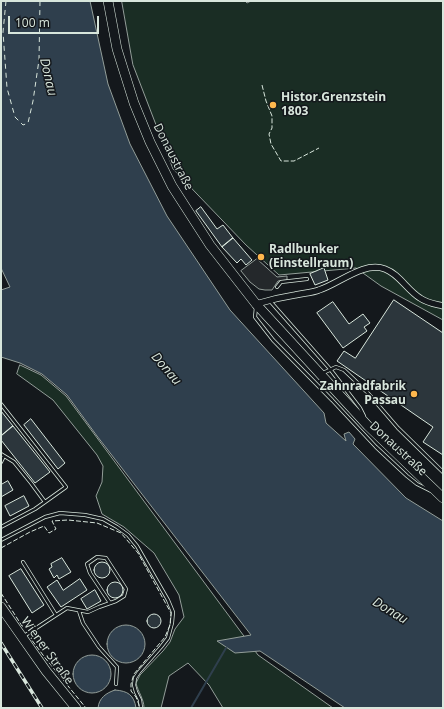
<!DOCTYPE html>
<meta charset="utf-8">
<style>
body{margin:0}
#map{position:relative;width:444px;height:709px;overflow:hidden;background:#14181c;font-family:"Open Sans",sans-serif}
canvas{display:block}
.frame{position:absolute;inset:0;border:2px solid #d8e6dc;pointer-events:none}
.scale{position:absolute;left:8px;top:16px;width:91px;height:18px;box-sizing:border-box;border:2px solid #d8e6dc;border-top:0;padding-left:5px;font-size:12px;line-height:14px;white-space:nowrap;color:#d8e6dc;-webkit-text-stroke:3px #14181c;paint-order:stroke}
</style>
<div id="map">
<canvas width="444" height="709"></canvas>
<div class="frame"></div>
<div class="scale">100 m</div>
</div>
<script>
const ctx = document.querySelector('canvas').getContext('2d');
ctx.lineJoin = 'round';
function paint(path, color) { ctx.fillStyle = color; ctx.fill(path, 'evenodd'); }
function trace(path, color, width, dash) { ctx.strokeStyle = color; ctx.lineWidth = width; ctx.lineCap = dash ? 'butt' : 'round'; ctx.setLineDash(dash || []); ctx.stroke(path); }
function label(font, color, halo, rows, align = 'center') {
  ctx.font = font + ' "Open Sans",sans-serif'; ctx.lineWidth = 3; ctx.setLineDash([]); ctx.textBaseline = 'middle'; ctx.strokeStyle = halo; ctx.fillStyle = color; for (const [text, x, y, turn = 0] of rows) {
    ctx.save(); ctx.translate(x, y); ctx.rotate((+turn || 0) * Math.PI / 180); ctx.textAlign = isNaN(turn) ? turn : align; if (halo) ctx.strokeText(text, 0, 0); ctx.fillText(text, 0, 0); ctx.restore();
  }
}
const green = new Path2D(`
 M122,1H245L247,3L251,1H443V320L381,286L356,268L279,275L246,245L173,169L133,65Z
 M20,365L41,375L66,396L258,655L333,708H223L209,685L188,663L169,676L161,708H144C144,699 138,692 136,683L140,675L163,651L170,642L175,629L184,617L179,595L154,553L124,527L102,514L96,496L102,482L103,466L97,455L53,400L17,374Z`);
paint(green, '#1a2d24');
trace(green, '#939e99', 1);
const parking = new Path2D(`
 M257,259L277,277L287,276V280L278,281L272,290H265L259,289L250,282L241,271Z`);
paint(parking, '#24282b');
trace(parking, '#939e99', 1);
const water = new Path2D(`
 M1,1H90L108,84L130,144L167,216L230,310L324,413L326,423L346,441L344,434L349,432L355,439L353,444L406,498L443,521V708H345L260,651L235,653L217,641L251,635L97,436L67,395L42,374L20,363L1,357V290L10,287L1,268Z
 M107 644a19 19 0 1 1 38 0a19 19 0 1 1-38 0Z
 M73 674a19 19 0 1 1 38 0a19 19 0 1 1-38 0Z
 M115,690C128,691 134,695 136,708H98C99,698 106,693 115,690Z`);
paint(water, '#2f3f4d');
trace(water, '#939e99', 1);
trace(new Path2D(`
 M191,708L226,648`), '#2f3f4d', 2);
trace(new Path2D(`
 M6,1L3,32L7,88L15,117L23,125L28,123L33,101L39,60L40,1`), '#d8e6dc', 1, [5, 4]);
const building = new Path2D(`
 M201,207L217,229L223,225L233,238L222,247L196,211Z
 M233,238L252,260L246,265L241,259L237,263L222,247Z
 M324,268L328,280L315,285L310,274Z
 M394,300L443,333V455L423,442L433,427L337,361L344,351L355,358Z
 M333,302L349,324L363,314L370,323L364,327L367,331L343,348L317,313Z
 M1,411L13,426L1,436Z
 M31,419L65,463L58,469L24,425Z
 M13,426L50,472L35,483L1,440V436Z
 M8,481L13,490L1,497V485Z
 M24,496L29,506L10,516L5,506Z
 M62,558L71,572L59,579L57,575L54,578L49,569L52,567L51,564Z
 M94 570a8 8 0 1 1 16 0a8 8 0 1 1-16 0Z
 M21,569L44,605L32,613L9,576Z
 M80,579L87,590L61,607L47,587L57,580L63,590Z
 M107 590a8 8 0 1 1 16 0a8 8 0 1 1-16 0Z
 M95,590L101,601L87,609L81,599Z
 M147 621a7 7 0 1 1 14 0a7 7 0 1 1-14 0Z`);
paint(building, '#2c363c');
trace(building, '#d8e6dc', 1);
const service = new Path2D(`
 M277,287L281,282L307,279
 M270,301L330,369L360,408L364,416
 M256,307L255,317L273,340L332,400L376,447L407,476L417,484L431,491
 M323,373L336,367L344,370L367,392L398,428L443,472
 M1,404L66,487L45,502
 M1,454L14,462L31,483L45,502L35,509L1,527
 M1,462L4,456
 M1,540L45,517L60,513L85,515L103,519L117,527L128,535L137,546L168,600L173,612L172,623L168,638L161,647L139,672L135,678L134,685L136,692L140,700L141,708
 M23,562L56,615
 M79,611L83,623L99,647L117,667L116,684
 M24,636L67,608L88,612L99,607L116,601L124,596L126,589L106,558L97,557L87,564L90,573L110,603`);
const minor = new Path2D(`
 M256,304C269,300 282,297 295,295C303,293 312,293 319,290C339,284 363,261 385,269C399,274 407,290 420,298C427,303 435,304 443,306`);
const primary = new Path2D(`
 M108,1L117,49L134,103L150,142L172,186L210,245L256,304L368,426L443,498
 M1,607L46,671L76,708`);
trace(service, '#d8e6dc', 4);
trace(minor, '#d8e6dc', 7);
trace(primary, '#d8e6dc', 10);
trace(service, '#14181c', 2.5);
trace(minor, '#14181c', 5.5);
trace(primary, '#14181c', 9);
const rail = new Path2D(`
 M1,643L42,708`);
trace(rail, '#d8e6dc', 3.5);
trace(rail, '#14181c', 2, [6]);
trace(new Path2D(`
 M262,85L266,101L272,116V128L269,134L271,144L281,161H294L319,148
 M1,548L30,532L44,526L49,533L56,529L52,521L68,520L97,523L121,533L138,553L171,613L170,625L165,637L134,674L131,684V691L136,697L139,705V708
 M1,593L22,626L30,627L34,633L31,639L46,659L86,708`), '#d8e6dc', 1, [5, 2]);
for (const [x, y, r, color] of [
 [273,105,4,"#ffb74d"],
 [261,257,4,"#ffb74d"],
 [414,394,4,"#ffb74d"]
]) { const dot = new Path2D(); dot.arc(x, y, r, 0, 2 * Math.PI); ctx.fillStyle = color; ctx.fill(dot); trace(dot, '#14181c', 1.5); }
label('bold 12px', '#d8e6dc', '#14181c', [
 ["Histor.Grenzstein",281,98],
 ["1803",281,112],
 ["Radlbunker",269,250],
 ["(Einstellraum)",269,264],
 ["Zahnradfabrik",406,387,"right"],
 ["Passau",406,401,"right"]
], 'left');
label('12px', '#d8e6dc', '#14181c', [
 ["Donaustraße",173,157,63],
 ["Donaustraße",398,449,43],
 ["Wiener Straße",47,651,54]
]);
label('italic 13px', '#d8e6dc', '#14181c', [
 ["Donau",48,77,77],
 ["Donau",166,369,49],
 ["Donau",390,611,31]
]);
</script>
